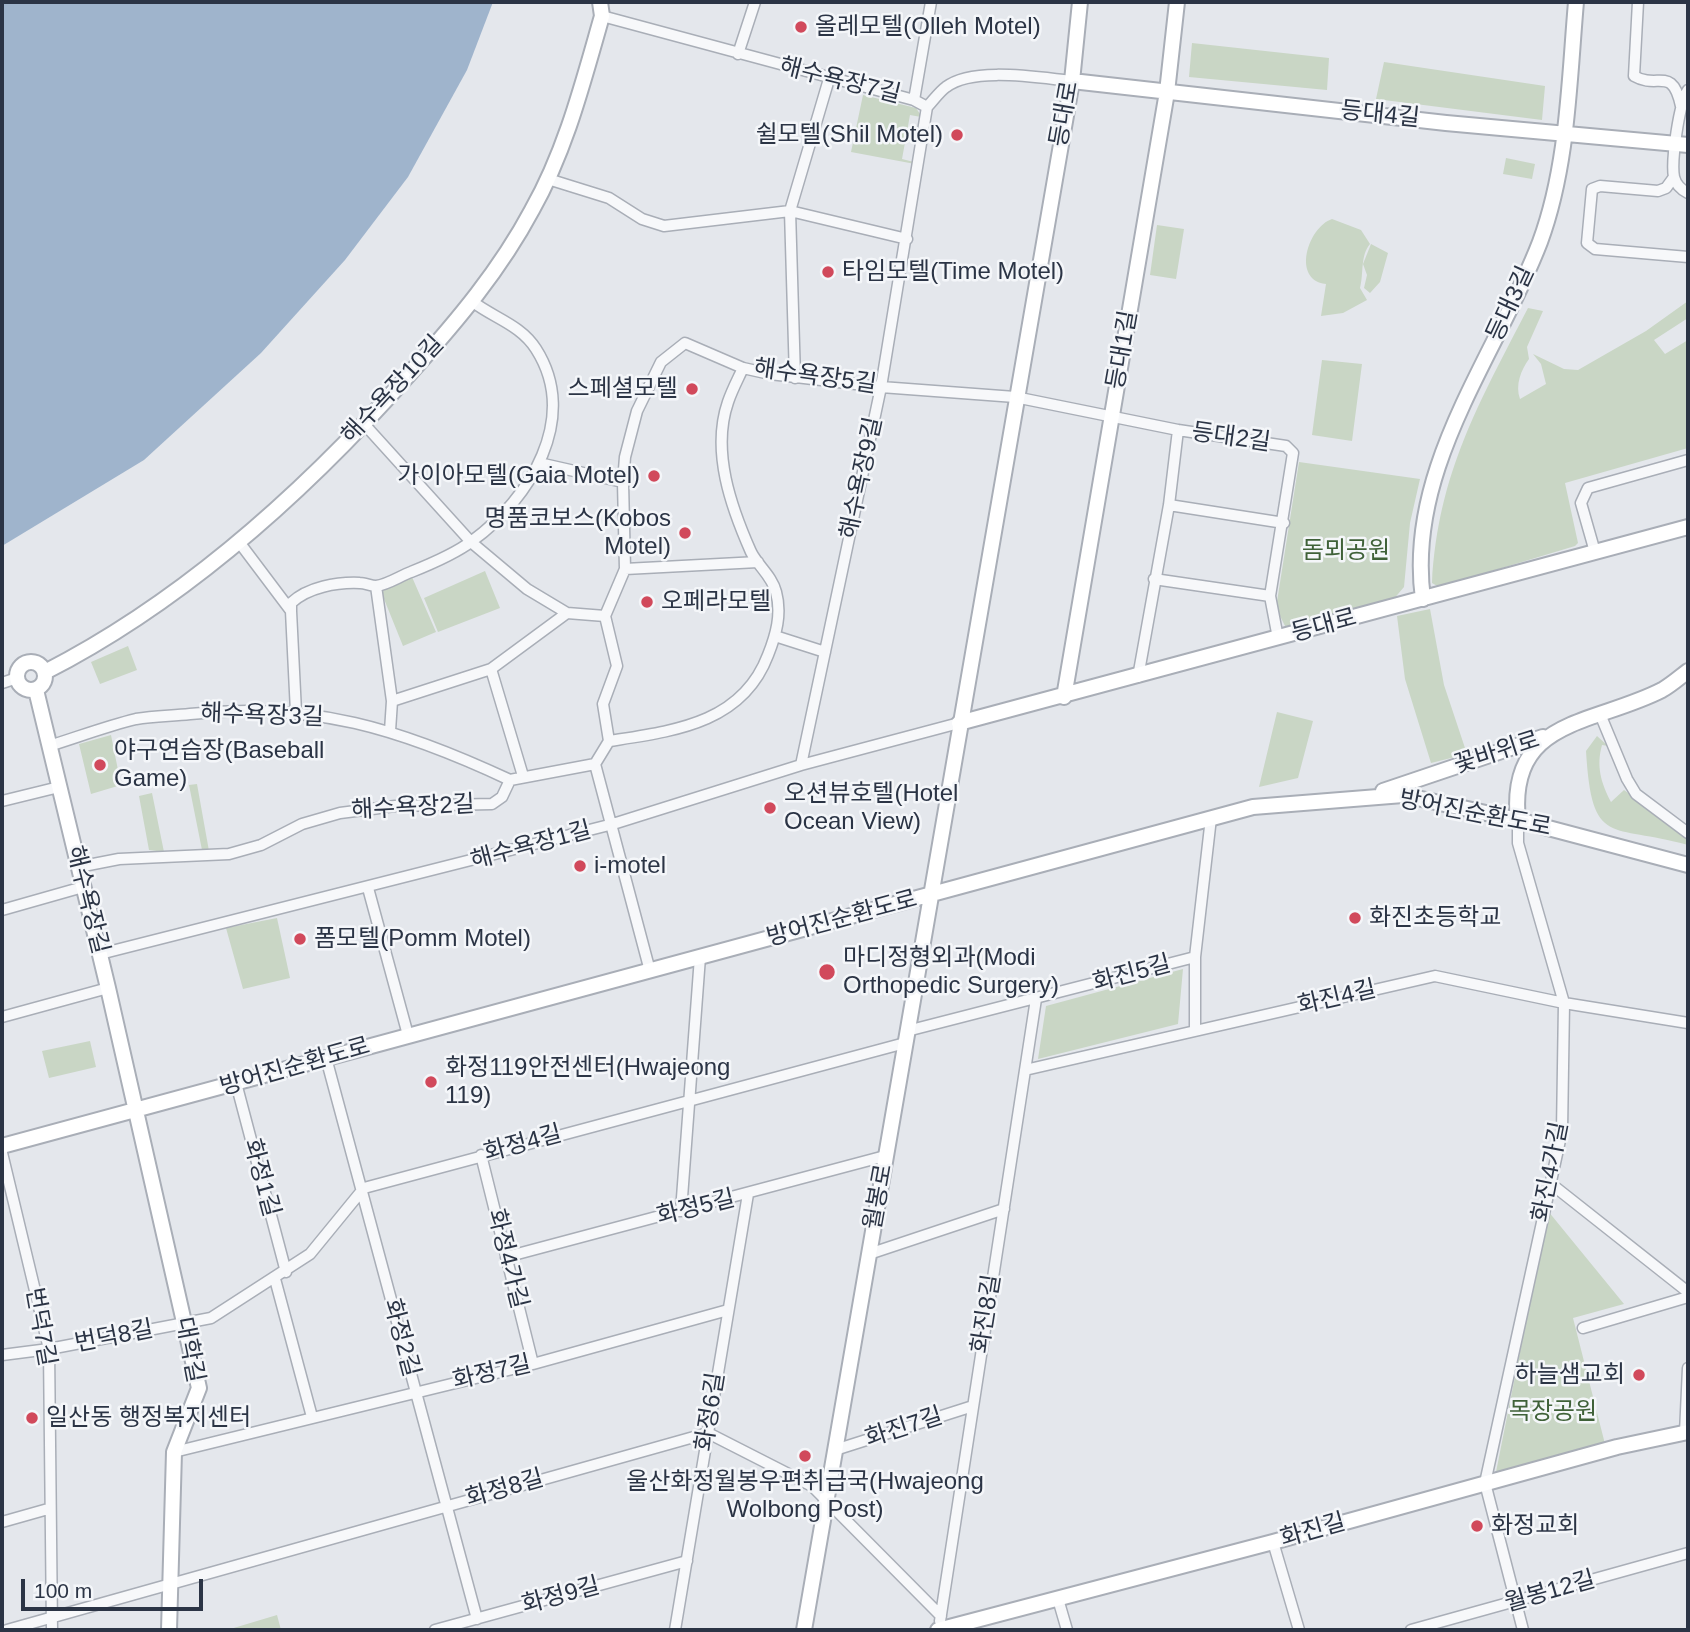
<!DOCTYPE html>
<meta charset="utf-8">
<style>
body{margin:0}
#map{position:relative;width:1690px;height:1632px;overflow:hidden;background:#e4e7ec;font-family:Arial,sans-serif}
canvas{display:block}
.frame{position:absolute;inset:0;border:4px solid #2b3445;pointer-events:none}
.scale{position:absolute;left:21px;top:1579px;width:182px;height:32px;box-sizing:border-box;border:4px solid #2b3445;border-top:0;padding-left:9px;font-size:21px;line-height:24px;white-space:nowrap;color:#2b3445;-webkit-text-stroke:5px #f4f6f9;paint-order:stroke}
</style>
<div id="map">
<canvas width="1690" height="1632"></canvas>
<div class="frame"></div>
<div class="scale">100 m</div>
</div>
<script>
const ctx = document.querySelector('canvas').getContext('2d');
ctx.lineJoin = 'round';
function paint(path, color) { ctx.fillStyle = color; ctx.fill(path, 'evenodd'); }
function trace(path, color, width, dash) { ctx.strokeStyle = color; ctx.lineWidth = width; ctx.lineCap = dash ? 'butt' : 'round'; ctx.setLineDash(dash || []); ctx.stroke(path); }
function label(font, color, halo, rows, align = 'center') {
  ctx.font = font + ' Arial,"Noto Sans KR",sans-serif'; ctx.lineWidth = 5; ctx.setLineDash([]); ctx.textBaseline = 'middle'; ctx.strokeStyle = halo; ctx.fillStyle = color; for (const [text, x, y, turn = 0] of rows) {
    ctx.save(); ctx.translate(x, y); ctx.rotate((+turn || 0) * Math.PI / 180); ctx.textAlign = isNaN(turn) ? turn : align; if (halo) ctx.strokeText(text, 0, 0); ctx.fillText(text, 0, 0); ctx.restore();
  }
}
paint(new Path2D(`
 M1192,43L1329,58L1327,90L1189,77Z
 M1384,62L1545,86L1542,120L1376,99Z
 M863,95L916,108L922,117L915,164L851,152ZM910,115L921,117L914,162L902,159Z
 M1506,158L1535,164L1532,179L1503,174Z
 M1332,219L1361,230L1370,244C1360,256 1364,273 1360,288L1367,300L1343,313L1321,316L1326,284C1291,280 1308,227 1332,219Z
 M1157,225L1184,229L1176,279L1150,275Z
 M1371,244L1388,253L1380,282L1370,293L1364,288L1367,275L1363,264Z
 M1688,301V318L1654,340L1665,354L1688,340V448L1565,483L1578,543L1575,546L1439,587L1432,583C1438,473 1479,403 1528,308L1543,311L1527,347L1529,359C1521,370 1515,385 1520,399L1546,384L1541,364L1533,354L1564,369L1578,370L1646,331Z
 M1322,360L1362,364L1352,441L1312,435Z
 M1299,462L1420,479L1410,523L1404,587L1392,601L1288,632L1276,608Z
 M485,571L500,608L438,632L424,598Z
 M412,577L436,632L403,646L382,594L383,590Z
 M1430,609L1444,685L1467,754L1431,763L1405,679L1397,616Z
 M128,646L137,670L100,684L91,662Z
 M1277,712L1313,721L1298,778L1259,787Z
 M111,735L121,785L91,794L79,744Z
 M1597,736L1608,746L1602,745C1596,766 1601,783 1611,802L1624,790L1688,835V845C1610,823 1592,849 1586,751Z
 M197,784L209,851L202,850L189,785Z
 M152,793L164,852L149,850L139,796Z
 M277,918L290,978L243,989L226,928Z
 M1183,969L1178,1024L1038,1059L1046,1006Z
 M90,1041L96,1067L49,1078L42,1051Z
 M1548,1211L1624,1304L1573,1318L1605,1444L1496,1472Z
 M277,1615L281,1630H227Z`), '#c9d6c5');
paint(new Path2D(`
 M2,2H493L467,70L408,177L345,260L261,353L144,460L2,546Z`), '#9fb4cc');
const street = new Path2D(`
 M1638,2L1634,76C1658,90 1672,65 1681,106
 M602,16L914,100L927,107C933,101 939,92 946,87C973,66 1040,78 1072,81
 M738,54L755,2
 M1688,90C1679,103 1671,161 1674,177C1676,185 1682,190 1688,193
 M914,100L931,2
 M1674,177L1666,188L1658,191L1600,186L1592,189L1587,243L1595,249L1688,257
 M548,179L609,198L642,219L664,226L790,211L907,239
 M795,378L790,211L829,79
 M365,425L471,542L527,589L567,613L605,616
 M539,463L623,482
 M1169,505L1284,523
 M239,542L291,611L296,712
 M1595,552L1581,503L1588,488L1688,460
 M625,569L758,562
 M1154,579L1270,596
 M376,586L392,701L390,731
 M291,611V603C308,587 337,582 360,583C365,583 371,586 376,586C387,585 400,576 411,572C431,564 455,554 472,541C530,499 580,418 536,349C521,325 494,318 473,302
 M605,616L625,569L623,482L625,457L637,411L661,362L685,343L743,368L770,374L881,387L1015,397L1178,430L1286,446L1293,453L1270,596L1278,638
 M605,616L617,666L603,704L609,741
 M775,636L825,652
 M491,669L523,776
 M1138,677L1169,505L1178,430
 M2,683L17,678
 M392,701L491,669L567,613
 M1600,714L1627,779L1636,794L1688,833
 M609,741C673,731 742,724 768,655C776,635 782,614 776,592C772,576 758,566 751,552C731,507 711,451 728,402C732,390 738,379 743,368
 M49,746C78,737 107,726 136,719C154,716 172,716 190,714C312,701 401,729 510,780
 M595,764L650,971
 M801,765L881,387L927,107
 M2,801L59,787
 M1518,820V843L1564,1003L1562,1131L1485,1483L1523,1630
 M78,867L119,859L229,854L261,845L302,824L340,813L395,806L492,804L502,797L510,780L595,764L609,741
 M368,888L408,1035
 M2,910L83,887
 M100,954L613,824L801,765L959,723
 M2,1017L108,988
 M1195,1029V957L1211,818
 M907,1031L1195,957
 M326,1058L477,1619
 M1025,1070L1435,976L1564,1003L1688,1023
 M236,1083L286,1272
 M2,1153L49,1349L52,1630
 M481,1155L533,1364
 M1550,1183L1688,1292
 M681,1211L700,957
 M869,1254L1004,1209
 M506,1257L885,1156
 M275,1279L312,1417
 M1583,1328L1688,1297
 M2,1355L49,1349L211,1318L310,1254L364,1188L905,1043
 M1685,1433L1688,1368
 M835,1450L973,1406
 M174,1452L533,1364L728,1310
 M2,1522L48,1509
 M1273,1542L1299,1630
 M1058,1599L1067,1630
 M940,1621L1036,999
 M7,1630L708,1433L812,1486L941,1616
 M435,1630L687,1561
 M675,1630L748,1194
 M1411,1630L1688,1553`);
const secondary = new Path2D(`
 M1072,81L1446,123L1688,145
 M1423,599C1405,469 1496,357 1540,242C1568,166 1569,82 1576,2
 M17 676a14 14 0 1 1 28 0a14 14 0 1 1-28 0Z
 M45,672C186,600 308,489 412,371C457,321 500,270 532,210C566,150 583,82 602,16L600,2
 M36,690L108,988L199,1388L174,1452L169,1630
 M1064,697L1167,92L1177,2
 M959,723L1688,527
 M1383,791L1543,737
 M1518,820C1507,718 1594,725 1662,690C1671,685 1680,677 1688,671
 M2,1146L1253,807L1403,795L1518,820L1688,865
 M804,1630L1072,81L1080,2
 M938,1630L1273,1542L1617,1447L1688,1432`);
trace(street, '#a9aeb7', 13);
trace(secondary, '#a9aeb7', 18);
trace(street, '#f7f8fa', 10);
trace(secondary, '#fff', 14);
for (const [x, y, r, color] of [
 [801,27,7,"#d1495b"],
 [957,135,7,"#d1495b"],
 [828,272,7,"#d1495b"],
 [692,389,7,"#d1495b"],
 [654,476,7,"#d1495b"],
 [685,533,7,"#d1495b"],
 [647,602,7,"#d1495b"],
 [100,765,7,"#d1495b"],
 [770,808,7,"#d1495b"],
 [580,866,7,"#d1495b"],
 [1355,918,7,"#d1495b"],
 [300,939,7,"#d1495b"],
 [827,972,9,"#d1495b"],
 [431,1082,7,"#d1495b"],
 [1639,1375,7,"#d1495b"],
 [32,1418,7,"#d1495b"],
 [805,1456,7,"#d1495b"],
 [1477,1526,7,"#d1495b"]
]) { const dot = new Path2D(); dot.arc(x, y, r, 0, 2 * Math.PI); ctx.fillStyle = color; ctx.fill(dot); trace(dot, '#f4f6f9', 2.5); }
label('24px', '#2b3445', '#f4f6f9', [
 ["올레모텔(Olleh Motel)",815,27],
 ["쉴모텔(Shil Motel)",943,135,"right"],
 ["타임모텔(Time Motel)",842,272],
 ["스페셜모텔",678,389,"right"],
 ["가이아모텔(Gaia Motel)",640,476,"right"],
 ["명품코보스(Kobos",671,519,"right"],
 ["Motel)",671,547,"right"],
 ["오페라모텔",661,602],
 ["야구연습장(Baseball",114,751],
 ["Game)",114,779],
 ["오션뷰호텔(Hotel",784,794],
 ["Ocean View)",784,822],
 ["i-motel",594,866],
 ["화진초등학교",1369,918],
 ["폼모텔(Pomm Motel)",314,939],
 ["마디정형외과(Modi",843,958],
 ["Orthopedic Surgery)",843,986],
 ["화정119안전센터(Hwajeong",445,1068],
 ["119)",445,1096],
 ["하늘샘교회",1625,1375,"right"],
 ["일산동 행정복지센터",46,1418],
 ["울산화정월봉우편취급국(Hwajeong",805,1482,"center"],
 ["Wolbong Post)",805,1510,"center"],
 ["화정교회",1491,1526]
], 'left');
label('24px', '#2b3445', '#f4f6f9', [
 ["해수욕장7길",840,81,14],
 ["등대로",1065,114,-80],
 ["등대4길",1380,115,6],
 ["등대3길",1511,304,-65],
 ["등대1길",1123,350,-80],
 ["해수욕장5길",815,377,8],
 ["해수욕장10길",393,390,-47],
 ["등대2길",1231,438,8],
 ["해수욕장9길",862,478,-78],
 ["등대로",1324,626,-15],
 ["해수욕장3길",262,716,2],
 ["꽃바위로",1497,753,-18],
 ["해수욕장2길",413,808,-3],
 ["방어진순환도로",1475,814,11],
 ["해수욕장1길",531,846,-15],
 ["해수욕장길",87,900,76],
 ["방어진순환도로",842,919,-15],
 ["화진5길",1132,974,-15],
 ["화진4길",1337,998,-13],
 ["방어진순환도로",295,1067,-16],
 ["화정4길",523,1144,-15],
 ["화진4가길",1551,1172,-79],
 ["화정1길",261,1178,75],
 ["월봉로",879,1197,-80],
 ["화정5길",696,1208,-14],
 ["화정4가길",507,1259,76],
 ["화진8길",987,1314,-81],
 ["번덕7길",40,1327,80],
 ["번덕8길",114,1337,-11],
 ["화정2길",401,1338,75],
 ["대학길",189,1350,79],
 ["화정7길",492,1373,-13],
 ["화정6길",711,1412,-81],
 ["화진7길",904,1428,-18],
 ["화정8길",505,1489,-16],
 ["화진길",1313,1531,-16],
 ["월봉12길",1550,1592,-16],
 ["화정9길",561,1596,-15]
]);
label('24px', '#3f6138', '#f4f6f9', [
 ["돔뫼공원",1346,551],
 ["목장공원",1553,1412]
]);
</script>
